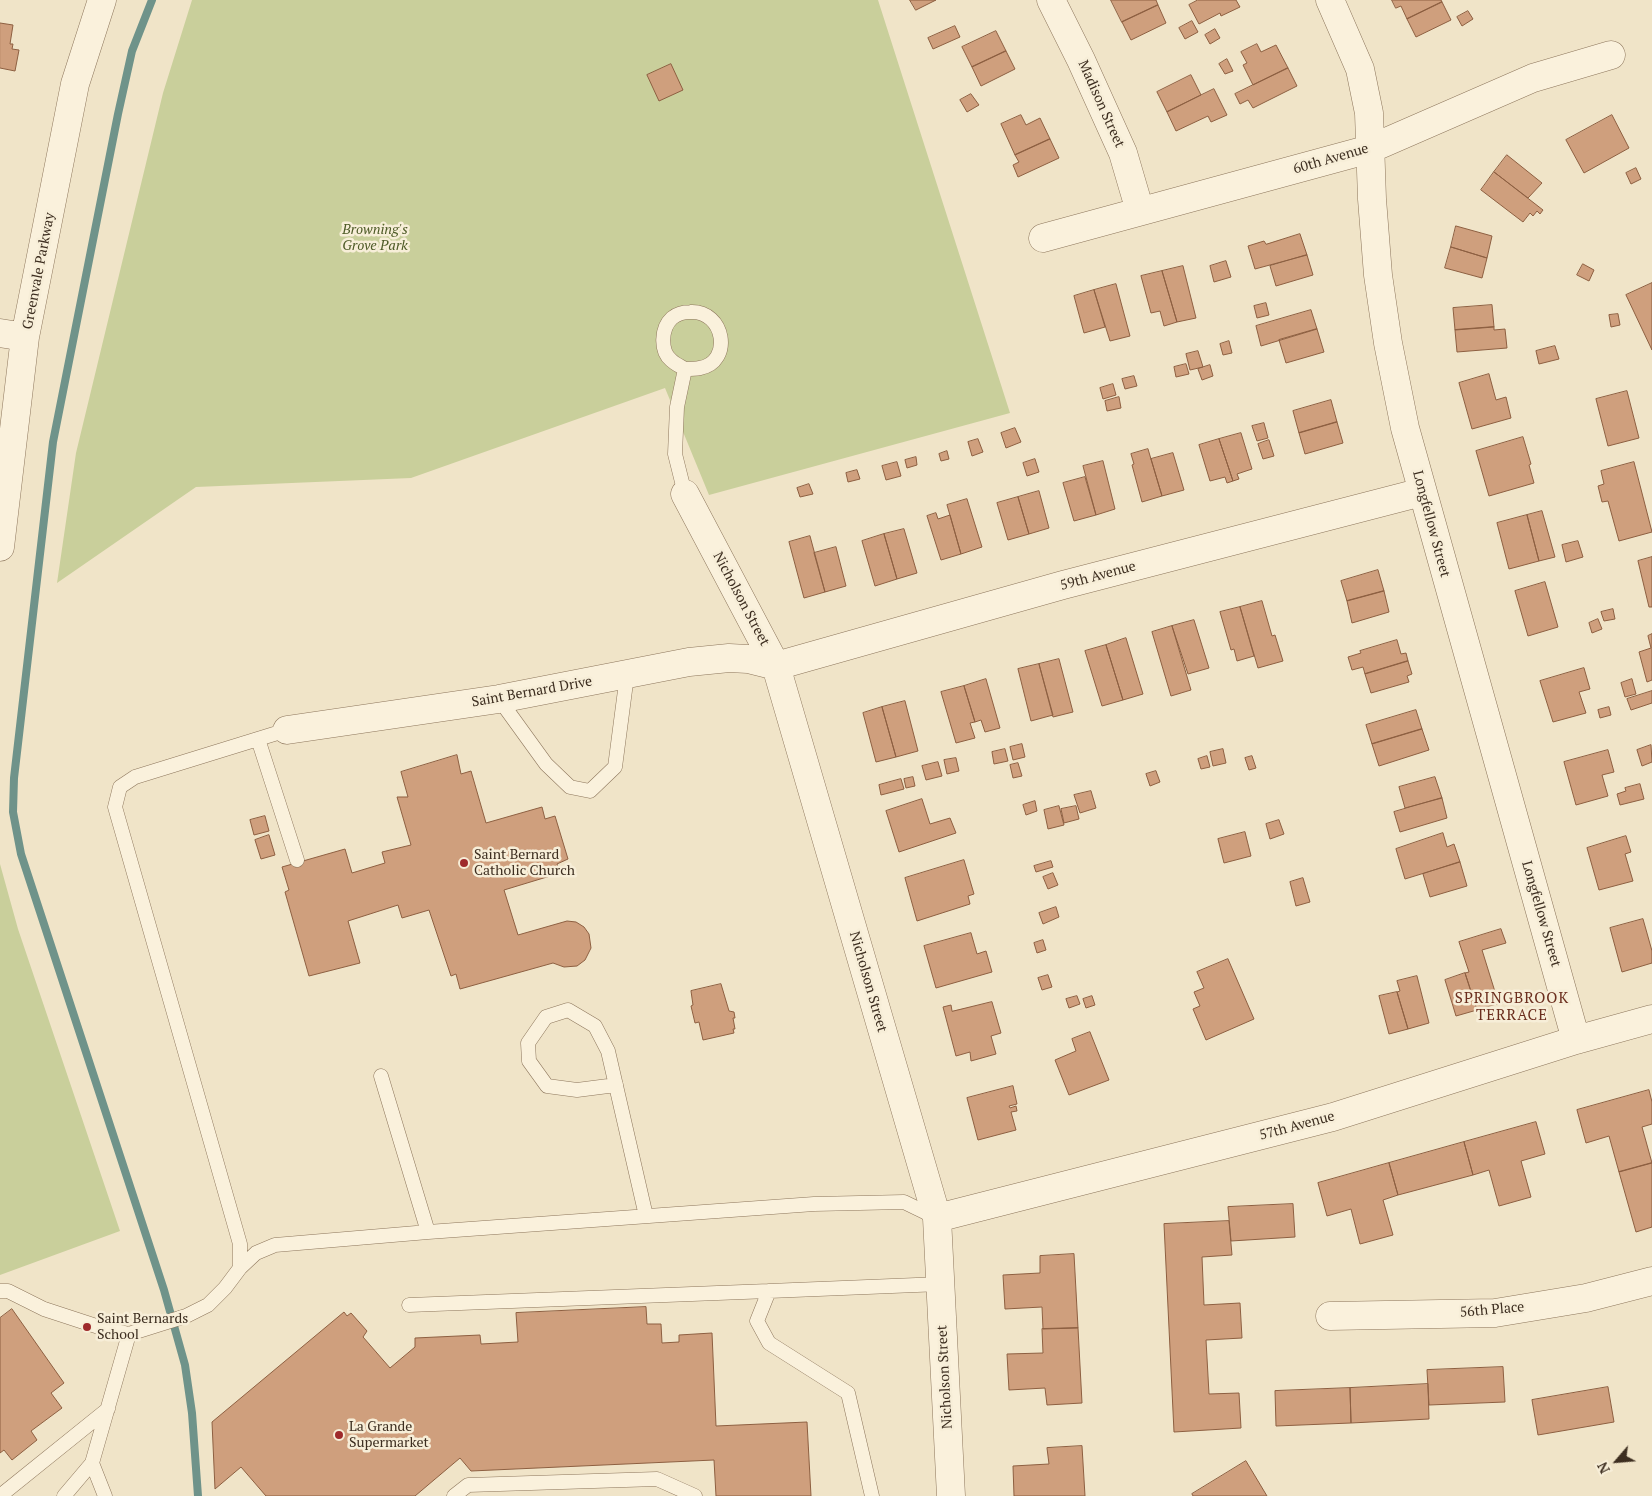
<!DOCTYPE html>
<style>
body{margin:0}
#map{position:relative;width:1652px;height:1496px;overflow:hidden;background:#f0e4c8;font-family:"PT Serif",serif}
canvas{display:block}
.north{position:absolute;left:1592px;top:1436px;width:50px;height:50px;-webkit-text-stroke:4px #f7eed8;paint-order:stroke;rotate:243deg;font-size:14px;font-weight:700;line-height:20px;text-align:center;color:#3d2e20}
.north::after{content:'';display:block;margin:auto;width:18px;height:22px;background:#3d2e20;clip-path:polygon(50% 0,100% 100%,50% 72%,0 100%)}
</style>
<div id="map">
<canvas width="1652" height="1496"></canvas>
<div class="north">N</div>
</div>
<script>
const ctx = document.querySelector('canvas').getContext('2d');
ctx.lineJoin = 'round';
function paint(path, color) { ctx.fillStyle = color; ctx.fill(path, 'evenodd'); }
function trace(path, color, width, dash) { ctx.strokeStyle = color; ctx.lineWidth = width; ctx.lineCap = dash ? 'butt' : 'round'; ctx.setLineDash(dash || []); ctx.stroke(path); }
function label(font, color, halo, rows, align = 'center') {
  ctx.font = font + ' "PT Serif",serif'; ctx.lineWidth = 5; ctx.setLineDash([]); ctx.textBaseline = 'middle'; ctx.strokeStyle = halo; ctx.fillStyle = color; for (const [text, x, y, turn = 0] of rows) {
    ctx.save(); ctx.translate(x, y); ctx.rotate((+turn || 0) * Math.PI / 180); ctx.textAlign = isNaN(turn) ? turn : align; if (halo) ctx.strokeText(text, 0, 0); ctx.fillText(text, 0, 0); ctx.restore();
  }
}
paint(new Path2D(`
 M192,0H878L1010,413L709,495L665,388L411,478L196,487L57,583L76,453L163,93Z
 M0,864L18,929L120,1231L0,1275Z`), '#c9cf9b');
trace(new Path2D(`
 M152,0L132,51L118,114L53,442L14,778L13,812L21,854L164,1290L185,1365L192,1413L198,1496`), '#6f938a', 8);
const building = new Path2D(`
 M910,0H936L916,10Z
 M1111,0H1156L1158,5L1122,22Z
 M1198,0H1236L1240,7L1221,16L1220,13L1199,24L1189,5Z
 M1392,0H1441L1442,2L1407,19L1401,6L1396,8Z
 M1442,2L1451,20L1416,37L1407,19Z
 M1158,5L1166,23L1131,40L1122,22Z
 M1468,11L1473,19L1462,26L1457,17Z
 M1192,21L1198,32L1185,39L1179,28Z
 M0,23L13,25L10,44H13L12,49L19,50L15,71L0,68Z
 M955,26L960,37L933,49L928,38Z
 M1215,29L1220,38L1210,44L1205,35Z
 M996,31L1006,51L972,67L962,47Z
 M1257,44L1261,52L1276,45L1288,68L1253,85L1243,65L1247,63L1241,52Z
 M1006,51L1015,69L981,86L972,67Z
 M1227,59L1233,71L1225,74L1219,64Z
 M671,64L683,90L659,101L647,75Z
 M1288,68L1297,86L1253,108L1248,100L1240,104L1235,94Z
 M1191,75L1201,95L1167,112L1157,92Z
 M1214,89L1227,115L1211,122L1208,116L1176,131L1167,112Z
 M971,94L979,105L967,112L960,100Z
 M1021,115L1026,125L1040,118L1050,139L1015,155L1001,124Z
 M1612,115L1629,148L1584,173L1566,140Z
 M1050,139L1059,158L1018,177L1013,165L1019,162L1015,155Z
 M1507,155L1542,183L1528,198L1494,172Z
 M1636,168L1641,179L1631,184L1626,173Z
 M1494,172L1543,210L1540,214L1537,211L1533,216L1530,213L1523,222L1481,190Z
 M1456,226L1492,236L1487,258L1451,247Z
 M1300,234L1307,255L1255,269L1248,246L1264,241L1266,244Z
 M1451,247L1487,258L1482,278L1445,268Z
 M1307,255L1313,275L1276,286L1270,266Z
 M1226,261L1231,277L1214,282L1210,266Z
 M1583,264L1594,270L1589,281L1577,275Z
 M1183,266L1196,318L1177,322L1162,271Z
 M1162,271L1177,322L1164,326L1160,311L1151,313L1141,276Z
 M1652,283V350L1626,295Z
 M1116,284L1130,336L1110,341L1094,290Z
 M1094,290L1105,327L1084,333L1074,296Z
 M1266,303L1269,315L1257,318L1254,306Z
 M1492,305L1494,327L1455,330L1453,308Z
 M1311,310L1317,329L1261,346L1256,326Z
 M1618,314L1620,325L1611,327L1609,315Z
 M1494,327V330L1505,329L1507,348L1457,352L1455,330Z
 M1317,329L1324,352L1286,363L1279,340Z
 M1229,341L1232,353L1223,355L1220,344Z
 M1555,346L1559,359L1539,364L1536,351Z
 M1198,351L1203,367L1190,370L1186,354Z
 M1186,364L1189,374L1176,377L1174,367Z
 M1210,365L1213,376L1202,380L1198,369Z
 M1489,374L1496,400L1506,397L1511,418L1472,429L1459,383Z
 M1134,376L1137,386L1125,389L1122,379Z
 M1113,384L1116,395L1103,399L1100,388Z
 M1627,391L1639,438L1608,446L1596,399Z
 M1119,397L1121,408L1107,411L1105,401Z
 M1331,400L1337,422L1299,433L1293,411Z
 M1337,422L1343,443L1305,454L1299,433Z
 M1264,423L1268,438L1257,441L1252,426Z
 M1015,428L1021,442L1006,448L1001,433Z
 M1241,433L1252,469L1237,474L1239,479L1233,481L1219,439Z
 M1523,437L1531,464L1529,465L1534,483L1489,496L1476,451Z
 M978,439L983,452L972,456L968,442Z
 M1219,439L1233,481L1227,483L1225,477L1210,481L1199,445Z
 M1269,440L1274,456L1263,459L1258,444Z
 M1148,449L1162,496L1142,502L1132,465L1134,464L1131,454Z
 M947,451L949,459L941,461L939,454Z
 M1173,453L1184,490L1162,496L1151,459Z
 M916,457L917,465L907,468L905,460Z
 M1035,459L1039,472L1027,476L1023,463Z
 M1103,461L1115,509L1096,515L1083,466Z
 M897,462L901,476L886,480L882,466Z
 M1634,462L1652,532L1619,541L1608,501L1602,502L1598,486L1604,484L1601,471Z
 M857,470L860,479L848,482L846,473Z
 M1085,477L1096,515L1074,521L1063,483Z
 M809,484L813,494L800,497L797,488Z
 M1039,491L1049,528L1029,534L1018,497Z
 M1018,497L1029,534L1008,540L997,503Z
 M967,499L982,547L961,554L947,505Z
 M1542,511L1555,557L1539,561L1527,515Z
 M936,513L938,519L950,515L961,554L941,560L927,516Z
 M1527,515L1539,561L1509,569L1497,523Z
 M904,529L917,573L897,579L884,534Z
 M884,534L897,579L875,586L862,541Z
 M810,536L825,592L804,598L789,542Z
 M1578,541L1583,557L1566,562L1562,545Z
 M836,547L846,586L825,592L814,553Z
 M1652,557V607H1649L1638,561Z
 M1378,570L1384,591L1347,601L1341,581Z
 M1545,582L1558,627L1528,636L1515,591Z
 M1384,591L1389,612L1352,623L1347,601Z
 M1262,601L1272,636L1275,635L1283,661L1258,668L1240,607Z
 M1240,607L1254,656L1237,661L1234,649L1231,650L1220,612Z
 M1613,609L1615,619L1604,621L1601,612Z
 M1598,619L1602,629L1592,633L1589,623Z
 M1194,620L1209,668L1188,674L1172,626Z
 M1172,626L1191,690L1171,696L1152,632Z
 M1652,634V680L1647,682L1639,652L1651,648L1648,636Z
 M1126,638L1143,694L1123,700L1106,645Z
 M1397,640L1401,654L1406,653L1408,661L1365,674L1363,667L1352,670L1348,657L1361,653L1360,651Z
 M1106,645L1123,700L1102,706L1085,651Z
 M1059,659L1073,712L1053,717L1039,664Z
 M1408,661L1412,674L1407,676L1409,682L1371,693L1365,674Z
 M1039,664L1053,715L1031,721L1018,669Z
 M1584,668L1590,689L1579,692L1586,713L1553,722L1540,681Z
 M986,679L1000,728L985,732L981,720L975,722L964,686Z
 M1632,679L1636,694L1625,697L1621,683Z
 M964,686L975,722L970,723L975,738L956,743L941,692Z
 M1652,691V703L1631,710L1627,699Z
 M905,701L918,751L896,757L882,707Z
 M882,707L896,757L876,762L863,713Z
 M1609,707L1611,715L1600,718L1598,710Z
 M1416,710L1422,729L1372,744L1366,725Z
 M1422,729L1429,750L1379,766L1372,744Z
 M1022,744L1025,757L1013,760L1010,747Z
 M1651,745L1652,762L1642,766L1637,750Z
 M1005,749L1008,761L994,764L992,752Z
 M1223,749L1226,763L1213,766L1210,752Z
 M1608,750L1614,772L1602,775L1608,796L1576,805L1564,762Z
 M457,755L461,774L471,771L486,823L542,807L545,819L555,816L568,859L557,864L560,873L504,890L518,935L567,921L576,922L584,927L589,934L591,948L585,960L577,966L564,967L553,963L460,989L456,974L451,976L429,910L402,918L398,905L348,921L360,963L309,976L285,892L289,890L282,867L345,849L352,873L385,863L382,852L411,845L397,797H408L401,772Z
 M1207,756L1210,767L1201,769L1198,759Z
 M1252,756L1256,768L1249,770L1245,758Z
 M956,758L959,771L947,774L944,760Z
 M938,762L942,776L926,780L922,766Z
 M1018,763L1022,776L1013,778L1010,765Z
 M1156,771L1160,782L1150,786L1146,774Z
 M913,777L915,786L906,788L904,779Z
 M1435,777L1442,798L1405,808L1399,787Z
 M901,779L904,789L881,795L879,785Z
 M1640,784L1644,799L1620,805L1617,794L1626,791L1625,788Z
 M1091,791L1096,808L1080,813L1074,795Z
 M1442,798L1447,818L1400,832L1394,812Z
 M922,799L930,824L950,818L956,833L899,852L886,811Z
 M1035,801L1037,811L1026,815L1023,805Z
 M1059,806L1064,825L1048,829L1044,810Z
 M1076,806L1079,819L1064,823L1061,809Z
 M265,816L269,831L254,835L250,820Z
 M1279,820L1284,834L1270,839L1266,824Z
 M1245,832L1251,856L1224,863L1218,839Z
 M1443,833L1447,847L1454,844L1460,862L1405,879L1396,849Z
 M269,835L275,855L261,859L255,840Z
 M1626,836L1631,852L1625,854L1633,881L1599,890L1587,848Z
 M964,860L974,894L968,896L970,904L917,921L905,878Z
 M1051,861L1053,867L1036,872L1034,866Z
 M1460,862L1467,886L1430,897L1423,874Z
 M1053,873L1058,885L1048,889L1043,877Z
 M1303,878L1310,902L1296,906L1290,882Z
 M1056,907L1059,917L1043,924L1039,913Z
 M1643,919L1652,951V963L1622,972L1610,928Z
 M1501,929L1506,943L1482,950L1496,995L1500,994L1503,1002L1477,1010L1465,973L1469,972L1459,942Z
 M971,933L977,954L986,951L992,972L936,988L924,946Z
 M1043,940L1046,950L1037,953L1034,943Z
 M1228,959L1254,1019L1206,1040L1193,1009L1200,1006L1194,992L1204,988L1197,972Z
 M1465,973L1477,1010L1456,1016L1445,980Z
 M1048,975L1052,987L1042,990L1038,978Z
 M1417,976L1429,1023L1408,1029L1397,992L1400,991L1397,981Z
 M721,984L729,1011L734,1012L735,1018H733L735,1029H733L734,1033L703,1040L699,1022L695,1023L691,1006L693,1005L691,991Z
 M1397,992L1408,1029L1389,1034L1379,996Z
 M1077,996L1080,1004L1069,1008L1066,999Z
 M1092,996L1095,1005L1086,1008L1083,999Z
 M992,1002L1001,1033L991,1036L996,1054L971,1061L970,1052L956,1056L943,1007L951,1005L952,1011Z
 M1090,1032L1109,1080L1069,1095L1055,1060L1076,1051L1072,1039Z
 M1013,1086L1017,1104L1009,1106L1010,1108L1016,1106L1017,1111L1011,1112L1016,1130L978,1140L967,1098Z
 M1649,1090L1652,1102V1124L1642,1127L1652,1163L1619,1172L1609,1136L1586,1143L1577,1110Z
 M1536,1122L1545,1154L1521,1161L1531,1197L1499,1206L1489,1170L1473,1175L1464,1142Z
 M1464,1142L1473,1175L1398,1195L1389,1163Z
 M1389,1163L1398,1195L1383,1200L1393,1235L1360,1244L1351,1209L1327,1216L1318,1183Z
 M1652,1163V1227L1636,1232L1619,1172Z
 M1293,1204L1295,1237L1231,1241L1228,1207Z
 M1229,1221L1232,1255L1202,1257L1204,1305L1240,1303L1242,1338L1206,1340L1209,1394L1239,1393L1241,1428L1174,1432L1164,1224Z
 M1074,1254L1078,1328L1043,1329L1042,1307L1005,1309L1003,1275L1040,1273V1256Z
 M646,1307L647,1324H661L662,1343L679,1342V1335L712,1333L716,1426L807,1422L811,1496H716L714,1460L471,1471L460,1458L415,1496H266L241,1467L215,1489L212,1422L344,1312L347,1316L351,1313L367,1331L363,1337L390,1368L415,1347V1338L480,1335L481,1344L518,1342L516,1313Z
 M12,1309L64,1383L51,1393L62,1408L31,1431L37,1440L12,1460L4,1450L0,1453V1318Z
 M1078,1328L1082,1403L1047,1405L1045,1388L1009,1390L1007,1354L1043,1353L1042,1329Z
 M1503,1367L1505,1402L1429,1405L1427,1370Z
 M1428,1384L1429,1419L1351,1423L1350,1388Z
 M1608,1387L1614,1422L1538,1435L1532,1400Z
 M1350,1388L1351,1423L1276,1426L1275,1391Z
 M1082,1446L1085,1496H1014L1013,1466L1049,1464L1047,1448Z
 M1246,1461L1267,1496H1193L1192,1494Z`);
paint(building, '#cf9f7d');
trace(building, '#8d5f41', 1);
const lane = new Path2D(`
 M685,369C680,366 675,364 671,360C660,351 661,328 672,318C677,314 684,312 690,312C725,310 733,362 700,368C695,369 689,369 685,369L677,407L675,454L685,494
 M499,699L546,764L570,787L590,791L615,767L627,675
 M258,739L297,860
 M381,1076L428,1232
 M616,1085L577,1090L547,1086L529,1061L528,1043L546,1017L568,1010L595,1026L608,1051L646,1216
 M240,1268V1244L115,807L120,787L135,777L287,730
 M0,1291H8L44,1309L99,1327L129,1334L186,1316L208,1305L225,1288L240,1268L256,1253L275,1245L428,1232L814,1204L904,1202L937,1218
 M409,1305L769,1291
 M0,1496L108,1409
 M64,1496L92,1463
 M105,1496L92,1463L129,1334
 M454,1496L468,1485L657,1479L695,1496
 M872,1496L848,1393L769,1343L757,1321L769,1291L941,1284`);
const street = new Path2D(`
 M1051,0L1081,60L1123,153L1140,211
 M1330,0L1360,69L1369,113L1372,199L1378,275L1388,343L1405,428L1576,1040
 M1043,238L1370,149L1533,78L1611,55
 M0,333L25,337
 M685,494L776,666L937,1218L951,1496
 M0,547L25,337L75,84L102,0
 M287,730L499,699L689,662L729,658L748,659L776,666L1063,585L1422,492
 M937,1218L1333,1117L1576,1040L1652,1019
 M1330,1316L1495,1313L1586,1298L1652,1281`);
trace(lane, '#8d765c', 15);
trace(street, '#8d765c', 29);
trace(lane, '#faf1dc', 14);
trace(street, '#faf1dc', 28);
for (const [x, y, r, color] of [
 [464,863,5,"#9e2a2b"],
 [87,1327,5,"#9e2a2b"],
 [339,1435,5,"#9e2a2b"]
]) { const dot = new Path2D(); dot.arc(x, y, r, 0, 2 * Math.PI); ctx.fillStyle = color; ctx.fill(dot); trace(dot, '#f7eed8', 2); }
label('14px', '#3d2e20', '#f7eed8', [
 ["Madison Street",1101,104,66],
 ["60th Avenue",1331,159,-16],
 ["Greenvale Parkway",39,271,-79],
 ["Longfellow Street",1431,524,75],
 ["59th Avenue",1098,576,-15],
 ["Nicholson Street",741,599,62],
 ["Saint Bernard Drive",532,692,-10],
 ["Longfellow Street",1541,914,74],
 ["Nicholson Street",868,982,74],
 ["57th Avenue",1297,1126,-15],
 ["56th Place",1492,1310,-5],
 ["Nicholson Street",945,1377,-93]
]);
label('italic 14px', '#4d5a26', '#f7eed8', [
 ["Browning's",375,230],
 ["Grove Park",375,246]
]);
label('14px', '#3d2e20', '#f7eed8', [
 ["Saint Bernard",474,855],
 ["Catholic Church",474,871],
 ["Saint Bernards",97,1319],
 ["School",97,1335],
 ["La Grande",349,1427],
 ["Supermarket",349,1443]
], 'left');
ctx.letterSpacing = '1px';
label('15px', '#6b2e1e', '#f7eed8', [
 ["SPRINGBROOK",1512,999],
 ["TERRACE",1512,1016]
]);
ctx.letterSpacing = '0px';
</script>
